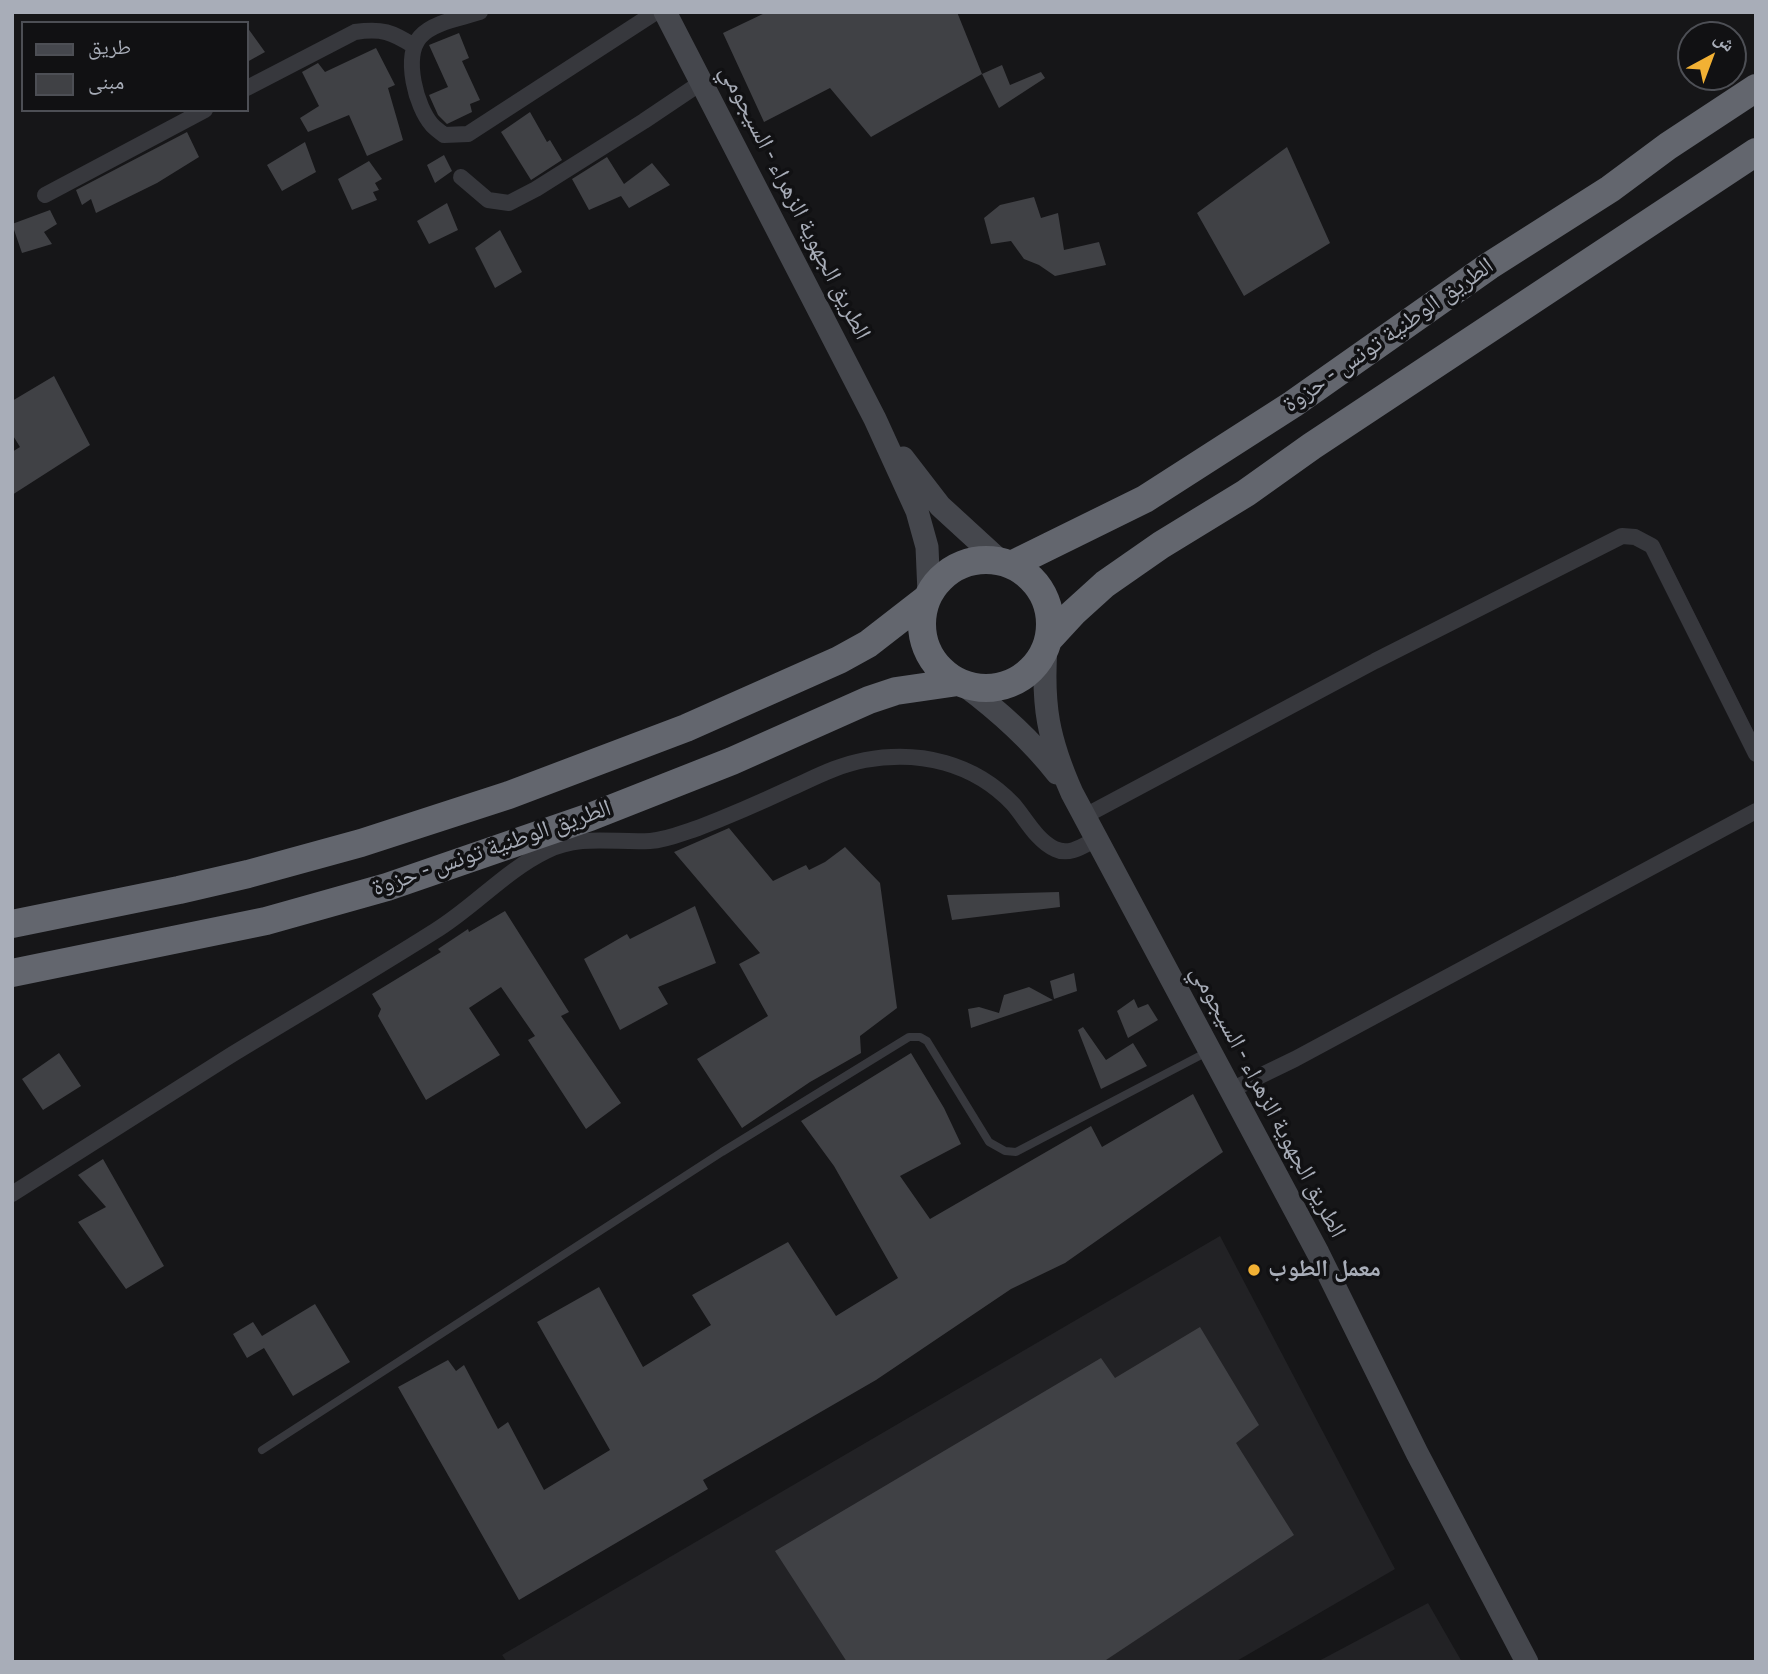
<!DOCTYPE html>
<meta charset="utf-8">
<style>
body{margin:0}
#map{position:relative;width:1768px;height:1674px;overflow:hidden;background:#161618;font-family:Roboto,"Noto Naskh Arabic",sans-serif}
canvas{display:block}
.frame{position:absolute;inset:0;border:14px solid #a8adb8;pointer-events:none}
.legend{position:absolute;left:21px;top:21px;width:228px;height:91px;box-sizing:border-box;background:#111113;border:2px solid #4d4f55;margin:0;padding:9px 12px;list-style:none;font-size:21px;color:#a8adb8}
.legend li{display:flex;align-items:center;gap:14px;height:35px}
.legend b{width:35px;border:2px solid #4d4f55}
.north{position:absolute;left:1677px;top:21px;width:70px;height:70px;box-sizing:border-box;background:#111113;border:2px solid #4d4f55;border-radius:50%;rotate:41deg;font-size:19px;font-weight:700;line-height:28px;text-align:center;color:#a8adb8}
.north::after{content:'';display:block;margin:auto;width:24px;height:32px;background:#f2b134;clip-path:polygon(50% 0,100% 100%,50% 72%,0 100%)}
</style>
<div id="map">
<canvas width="1768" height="1674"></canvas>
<div class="frame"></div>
<ul class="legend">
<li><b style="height:9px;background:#45474d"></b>طريق</li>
<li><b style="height:19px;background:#404145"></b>مبنى</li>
</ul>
<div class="north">ش</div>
</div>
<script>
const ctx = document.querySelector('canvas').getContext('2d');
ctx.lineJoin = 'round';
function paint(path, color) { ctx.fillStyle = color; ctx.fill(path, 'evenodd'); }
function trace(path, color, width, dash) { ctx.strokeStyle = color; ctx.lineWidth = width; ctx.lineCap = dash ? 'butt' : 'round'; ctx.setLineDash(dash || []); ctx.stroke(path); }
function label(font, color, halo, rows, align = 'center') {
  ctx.font = font + ' Roboto,"Noto Naskh Arabic",sans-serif'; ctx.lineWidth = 7; ctx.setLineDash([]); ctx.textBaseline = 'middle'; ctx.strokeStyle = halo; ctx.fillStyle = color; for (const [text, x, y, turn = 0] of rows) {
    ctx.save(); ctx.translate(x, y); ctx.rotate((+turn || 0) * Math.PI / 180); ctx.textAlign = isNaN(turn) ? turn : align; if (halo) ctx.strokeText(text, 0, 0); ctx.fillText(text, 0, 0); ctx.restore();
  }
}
paint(new Path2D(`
 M1220,1236L1395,1569L1235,1662H507L502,1655Z
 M1428,1603L1462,1662H1317Z`), '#222225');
paint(new Path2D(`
 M767,12H957L982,74L871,137L830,88L764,122L723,33Z
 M247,27L265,52L247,62Z
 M459,33L469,58L462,61L480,100L470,104L472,112L447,124L438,115L429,95L448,87L429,45Z
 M376,48L395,85L388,88L403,140L367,156L349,115L308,132L300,118L319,106L302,72L318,63L325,72Z
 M1002,65L1010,85L1041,72L1045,78L999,108L982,74Z
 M530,112L547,142L550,140L562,160L531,180L501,132Z
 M187,132L199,157L157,183L96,213L91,199L82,205L76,190Z
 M305,142L316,172L282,191L267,165Z
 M1287,147L1330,243L1244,296L1197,213Z
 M444,155L452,171L435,183L427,165Z
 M607,157L624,184L652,163L670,185L629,208L621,196L589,210L572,179Z
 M369,161L382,179L375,183L379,190L373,192L377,200L352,210L338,179Z
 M1034,197L1041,218L1058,213L1064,250L1099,242L1106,265L1055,276L1039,265L1024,259L1011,241L991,244L984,218L1000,205Z
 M447,203L458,230L429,244L417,221Z
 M50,210L57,224L44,232L52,244L22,253L12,224Z
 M500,230L522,272L495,288L475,248Z
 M54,376L90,445L12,495V452L20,447L12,434V401Z
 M729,828L773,881L806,865L809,870L825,862L845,847L880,883L897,1008L860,1036L861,1053L810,1082L742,1128L697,1059L768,1016L739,964L760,953L674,852Z
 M1059,892L1060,907L952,920L947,895Z
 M695,906L716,963L658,987L668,1004L620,1030L584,959L627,934L630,939Z
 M505,911L569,1012L561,1016L621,1103L586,1129L528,1040L535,1036L501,987L469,1008L500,1055L426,1100L378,1016L381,1009L372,994L441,952L438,949L468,929L469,932Z
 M1074,973L1077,991L1054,999L1050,981Z
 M1029,987L1053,1000L971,1028L968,1009L979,1007L999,1013L1004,995Z
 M1134,999L1138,1008L1148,1004L1158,1020L1128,1038L1117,1011Z
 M1083,1027L1106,1060L1133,1043L1147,1066L1101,1089L1078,1030Z
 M59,1053L81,1086L43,1110L22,1079Z
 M911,1053L944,1108L961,1144L900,1176L930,1219L1091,1126L1102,1147L1193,1094L1223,1152L1065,1263L1011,1289L876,1380L703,1480L708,1489L519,1600L398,1387L448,1360L456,1371L464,1365L498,1429L508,1422L544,1490L610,1450L537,1322L599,1287L643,1367L711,1325L692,1295L788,1242L836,1316L898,1278L834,1166L801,1121Z
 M103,1159L164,1266L126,1289L78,1222L106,1207L78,1175Z
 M315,1304L350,1362L293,1396L264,1348L247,1358L233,1334L253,1322L262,1336Z
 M1200,1327L1259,1425L1236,1443L1294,1535L1103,1662H847L775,1551L1101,1358L1115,1378Z`), '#404145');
trace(new Path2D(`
 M262,1450L722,1152L909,1037H920L927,1041L989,1142L1005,1151L1016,1152L1207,1052`), '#37383d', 8);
trace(new Path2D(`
 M480,12C462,18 433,22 420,37C403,57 416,107 432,125C435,128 440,132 444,135L468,134L656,12
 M247,88L355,32C382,28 392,32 414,46
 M461,177L488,200L509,203L536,189L644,121L702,82
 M45,195L205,110
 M1083,817L1375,661L1622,536L1635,537L1652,546L1756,754
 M1231,1090L1295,1059L1756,811
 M12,1194C84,1148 156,1102 228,1057C297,1015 367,974 435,931C474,907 505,871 546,851C581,834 613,843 650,841C667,840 682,833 698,828C729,816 759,803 789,789C814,778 838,765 865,760C920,750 974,763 1013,804C1026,819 1037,841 1055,849C1069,856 1083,846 1096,839`), '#37383d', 16);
trace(new Path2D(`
 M665,12L875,419L917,511L927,547L929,593
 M903,458L940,506L1000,561
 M1046,647C1042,705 1048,739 1072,793L1318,1253L1417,1453L1527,1662
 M964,685C999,711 1030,739 1057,773`), '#45474d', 23);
trace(new Path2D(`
 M922 624a64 64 0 1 1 128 0a64 64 0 1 1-128 0Z
 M1011,565L1145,499L1293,404L1489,266L1610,189L1668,146L1756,88
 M1049,639L1073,613L1105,584L1161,545L1246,493L1312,446L1756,152
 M12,924L179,890L248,874L361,843L509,795L686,728L839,660L868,644L926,599
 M12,973L266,921L387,887L590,817L732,761L869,700L896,691L958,682`), '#63666e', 28);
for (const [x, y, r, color] of [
 [1254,1270,7,"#f2b134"]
]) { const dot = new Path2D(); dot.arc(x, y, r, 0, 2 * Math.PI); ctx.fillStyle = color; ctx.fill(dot); trace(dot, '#111113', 2.5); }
label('24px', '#a8adb8', '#111113', [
 ["الطريق الجهوية الزهراء - السيجومي",794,203,63],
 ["الطريق الوطنية تونس - حزوة",1389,336,-35],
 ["الطريق الوطنية تونس - حزوة",492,849,-19],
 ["الطريق الجهوية الزهراء - السيجومي",1267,1102,62]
]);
label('bold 24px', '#a8adb8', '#111113', [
 ["معمل الطوب",1268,1270]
], 'left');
</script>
